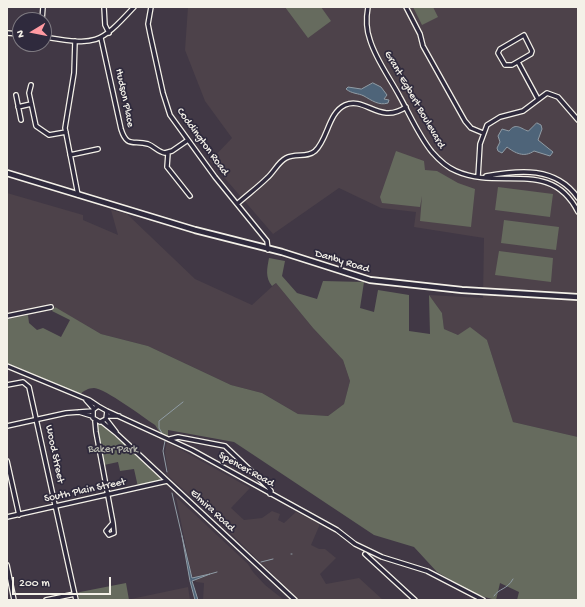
<!DOCTYPE html>
<style>
body{margin:0}
#map{position:relative;width:585px;height:607px;overflow:hidden;background:#413845;font-family:"Gochi Hand",sans-serif}
canvas{display:block}
.frame{position:absolute;inset:0;border:8px solid #f4f1e8;pointer-events:none}
.north{position:absolute;left:12px;top:12px;width:40px;height:40px;box-sizing:border-box;background:#2f2a3d;border:1px solid #7e7a81;border-radius:50%;rotate:260deg;font-size:11px;font-weight:700;line-height:16px;text-align:center;color:#f4f1e8}
.north::after{content:'';display:block;margin:auto;width:14px;height:18px;background:#ff9aa2;clip-path:polygon(50% 0,100% 100%,50% 72%,0 100%)}
.scale{position:absolute;left:12px;top:577px;width:99px;height:18px;box-sizing:border-box;border:2px solid #f4f1e8;border-top:0;padding-left:5px;font-size:12px;line-height:14px;white-space:nowrap;color:#f4f1e8;-webkit-text-stroke:3px #2f2a3d;paint-order:stroke}
</style>
<div id="map">
<canvas width="585" height="607"></canvas>
<div class="frame"></div>
<div class="north">N</div>
<div class="scale">200 m</div>
</div>
<script>
const ctx = document.querySelector('canvas').getContext('2d');
ctx.lineJoin = 'round';
function paint(path, color) { ctx.fillStyle = color; ctx.fill(path, 'evenodd'); }
function trace(path, color, width, dash) { ctx.strokeStyle = color; ctx.lineWidth = width; ctx.lineCap = dash ? 'butt' : 'round'; ctx.setLineDash(dash || []); ctx.stroke(path); }
function label(font, color, halo, rows, align = 'center') {
  ctx.font = font + ' "Gochi Hand",sans-serif'; ctx.lineWidth = 3.5; ctx.setLineDash([]); ctx.textBaseline = 'middle'; ctx.strokeStyle = halo; ctx.fillStyle = color; for (const [text, x, y, turn = 0] of rows) {
    ctx.save(); ctx.translate(x, y); ctx.rotate((+turn || 0) * Math.PI / 180); ctx.textAlign = isNaN(turn) ? turn : align; if (halo) ctx.strokeText(text, 0, 0); ctx.fillText(text, 0, 0); ctx.restore();
  }
}
paint(new Path2D(`
 M188,7H578V437L513,422L487,340L458,335L444,329L442,313L429,295L483,298L484,238L414,227L416,212L381,208L339,188L273,234L210,161L232,138L205,101L185,50Z
 M7,193L83,215V220L118,235L111,210L127,214L195,279L252,305L276,283L313,328L343,360L350,381L344,404L328,416L298,414L262,393L231,385L148,346L101,334L49,304L7,313Z
 M167,442L250,488L231,508L244,520L262,518L272,511L280,514L278,520L284,523L296,512L320,524L311,545L319,549H325L336,558L320,574L326,584L359,578L383,600H299L214,517L166,474L168,472L165,452Z
 M176,497L248,564L253,572L265,585L284,600H203L204,583L196,582L191,572Z
 M188,587L190,600H131V599Z`), '#4d424a');
paint(new Path2D(`
 M285,7H321L331,21L308,38Z
 M413,7H433L438,17L422,25Z
 M396,151L424,161L425,170L437,171L458,183L475,189L471,227L420,221L422,196L420,207L382,203L380,197Z
 M498,187L553,194L550,217L495,210Z
 M504,220L559,227L556,250L501,243Z
 M499,251L553,258L551,282L495,275Z
 M269,258L285,261L282,276L297,293L317,299L323,281L364,282L360,308L374,312L378,290L409,295V331L430,334L429,295L442,313L444,329L458,335L470,327L487,340L513,422L578,437V600H517L519,592L500,583L496,600L477,595L437,572L414,547L374,535L234,442L168,430V436L159,431L155,425C143,417 106,389 94,388C88,388 84,391 80,394L7,363L8,319L28,315L29,323L37,330L43,328L61,337L70,320L52,311L55,307L101,334L148,346L231,385L262,393L298,414L328,416L344,404L350,381L343,360L313,328L276,283L272,286C265,277 267,269 269,258Z
 M97,423L103,425L160,478V481L138,487L134,469L120,471L118,462L104,465Z
 M126,583L129,600H79L78,593L80,592Z`), '#666b5e');
const water = new Path2D(`
 M373,83L381,87L387,95L384,99L389,100L388,103C379,106 371,100 364,96C358,93 352,94 346,89L348,87L361,89Z
 M537,123L541,125L542,129L538,140L553,152L550,156L534,151C524,158 515,153 507,147L502,153L498,151L497,148L500,142L498,136L502,129L509,131C516,122 521,129 528,131Z
 M182,536L192,578L210,574L192,581L198,600H195L190,581Z`);
paint(water, '#4e6479');
trace(water, '#909ca5', 1);
trace(new Path2D(`
 M162,433L159,428V421L183,402
 M165,441L163,451L167,472
 M172,493L182,536
 M291,554H292
 M261,562L273,559
 M210,574L217,572
 M494,596C499,588 507,590 513,579`), '#909ca5', 1);
const minor = new Path2D(`
 M104,7L105,25L109,33
 M151,7L148,24L150,34L163,93L170,115L215,177L267,241L268,250
 M368,7C366,18 366,29 370,40C376,60 390,78 400,97C410,115 419,136 432,152C439,160 446,167 456,171C500,191 551,158 578,212
 M406,7L420,34L423,46L465,121L471,128L483,133
 M42,20L43,7
 M7,33L20,34
 M524,35L532,51L531,54L512,65H505L498,53L500,49Z
 M44,37C96,45 98,46 134,7
 M101,38L121,129C127,148 133,140 148,144C154,146 158,152 165,153L172,151L188,140
 M75,41L74,73L65,128L78,195
 M518,62L538,99
 M31,85L29,93L36,126L49,135L66,132
 M16,95L21,120
 M18,107L31,104
 M168,153L167,167L190,196
 M70,155L98,149
 M486,176C519,170 556,166 578,198
 M478,177L480,144L487,125L500,117L523,111L547,93L558,97L578,120
 M237,204C247,195 258,187 267,178C274,172 278,162 286,158C296,153 307,158 315,151C328,139 328,113 345,105C365,96 380,125 406,107
 M7,316L51,307
 M7,366L89,400L98,406
 M7,385L23,382L29,387L76,600
 M86,400L94,409
 M94,409L98,406L107,411L192,450L337,530L355,544L382,557L427,571L483,600
 M93,410V418L100,422L106,419L107,411
 M79,412L92,416
 M108,416H119
 M106,419L116,432
 M95,421L96,432L113,523
 M102,422L117,434L295,600
 M7,426L66,413L93,411
 M170,439L178,437L225,446L268,487L271,491L270,494
 M7,461L19,515
 M7,517L167,481
 M113,523L114,533L109,535L106,531Z
 M365,554L415,600
 M7,565L14,600
 M46,600L75,594`);
const major = new Path2D(`
 M7,173L195,230L282,252L370,280L462,290L578,297`);
trace(minor, '#f4f1e8', 6);
trace(major, '#f4f1e8', 8);
trace(minor, '#2f2a3d', 3.5);
trace(major, '#2f2a3d', 4.5);
label('11px', '#f4f1e8', '#2f2a3d', [
 ["Hudson Place",124,98,78],
 ["Grant Egbert Boulevard",414,100,60],
 ["Coddington Road",202,142,54],
 ["Danby Road",342,262,17],
 ["Wood Street",54,454,78],
 ["Spencer Road",246,470,29],
 ["South Plain Street",85,491,-12],
 ["Elmira Road",212,511,43]
]);
label('11px', '#b4b5aa', '#2f2a3d', [
 ["Baker Park",113,450]
]);
</script>
